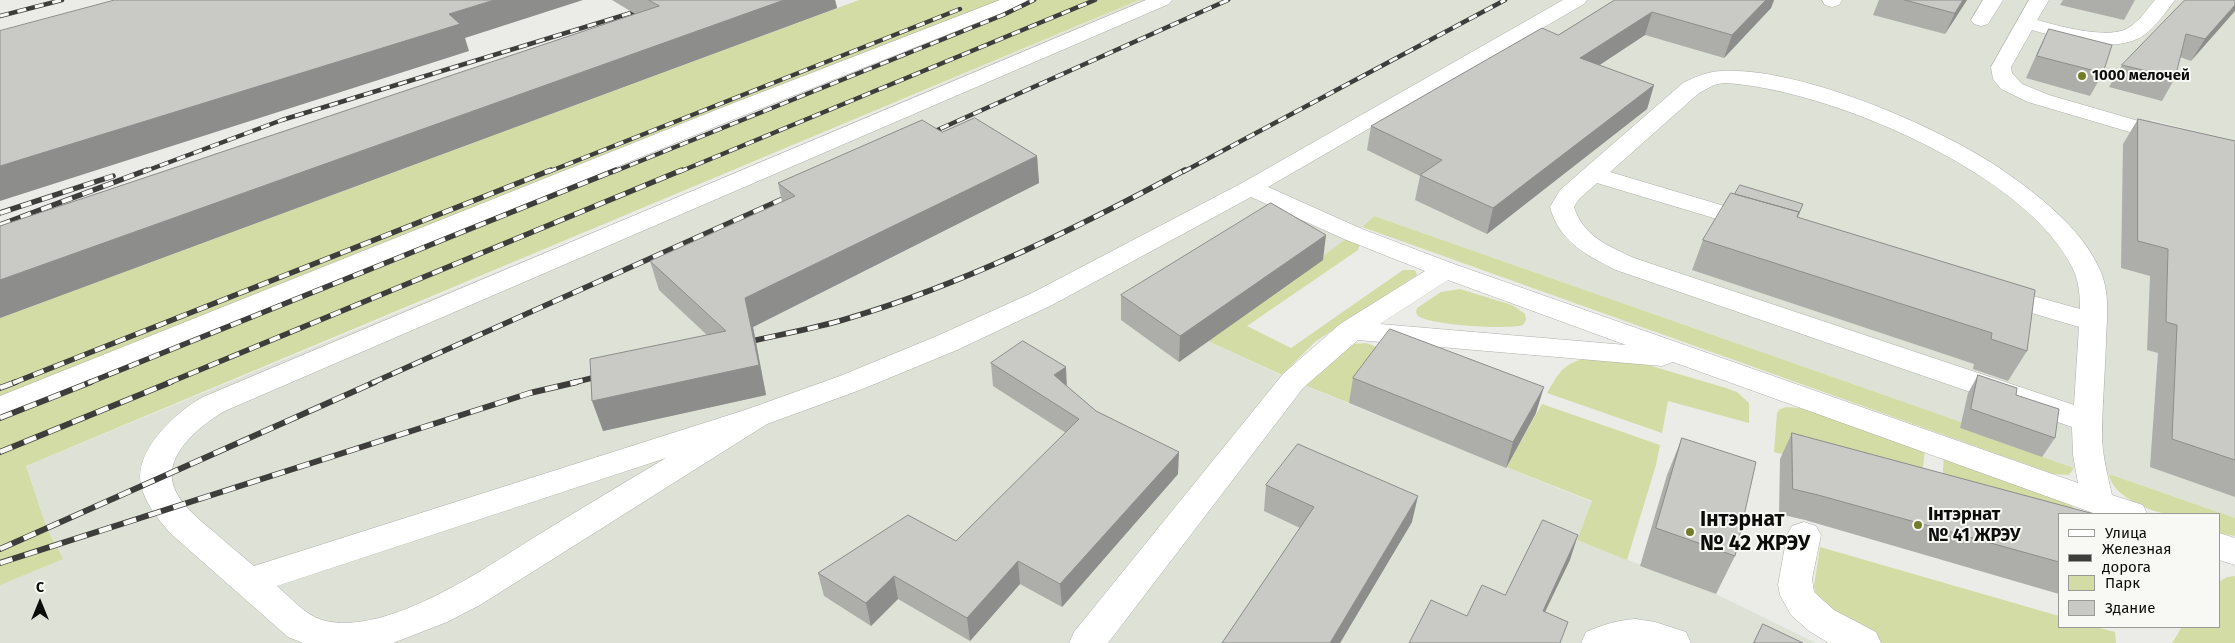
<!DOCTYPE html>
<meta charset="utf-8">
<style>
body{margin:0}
#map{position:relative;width:2235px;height:643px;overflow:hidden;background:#ebece8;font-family:"Fira Sans",sans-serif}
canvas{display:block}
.legend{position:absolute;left:2058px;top:513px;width:162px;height:115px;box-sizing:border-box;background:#f8f9f5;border:1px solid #9a9a97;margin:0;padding:6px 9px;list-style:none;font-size:15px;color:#0c0c0b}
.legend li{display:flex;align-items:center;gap:10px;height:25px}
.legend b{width:25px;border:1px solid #9a9a97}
.north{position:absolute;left:15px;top:578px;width:50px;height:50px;-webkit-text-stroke:4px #f8f9f5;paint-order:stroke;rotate:0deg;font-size:14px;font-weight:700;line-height:20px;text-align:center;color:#0c0c0b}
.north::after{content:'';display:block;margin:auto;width:18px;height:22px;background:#0c0c0b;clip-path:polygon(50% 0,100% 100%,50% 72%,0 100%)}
</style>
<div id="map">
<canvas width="2235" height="643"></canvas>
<ul class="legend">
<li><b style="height:6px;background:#fff"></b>Улица</li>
<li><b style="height:6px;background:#3d3d3c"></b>Железная дорога</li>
<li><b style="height:14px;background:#d3dca4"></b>Парк</li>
<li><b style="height:14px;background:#c9cac6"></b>Здание</li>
</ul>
<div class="north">С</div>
</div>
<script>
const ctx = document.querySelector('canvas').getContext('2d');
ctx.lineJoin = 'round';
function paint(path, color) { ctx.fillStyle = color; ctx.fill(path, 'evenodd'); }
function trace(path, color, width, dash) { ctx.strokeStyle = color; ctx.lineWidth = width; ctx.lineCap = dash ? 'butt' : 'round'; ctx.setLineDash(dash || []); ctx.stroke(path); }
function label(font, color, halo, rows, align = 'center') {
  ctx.font = font + ' "Fira Sans",sans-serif'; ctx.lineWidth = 4; ctx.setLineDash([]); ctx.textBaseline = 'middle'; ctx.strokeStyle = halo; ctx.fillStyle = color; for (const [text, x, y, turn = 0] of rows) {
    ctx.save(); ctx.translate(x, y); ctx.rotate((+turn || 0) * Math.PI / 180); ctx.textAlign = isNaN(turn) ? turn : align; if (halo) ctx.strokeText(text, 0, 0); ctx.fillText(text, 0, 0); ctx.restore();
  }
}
paint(new Path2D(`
 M1139,0H2235V141L2152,120L2137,134L2235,171V518L2075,462L2074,468L1960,428L1961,422L1374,216L1323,260L1208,341L1293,381L1592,502L1577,540L1716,594L1816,643H0V584L55,544L47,529L26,466L642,212Z`), '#dee1d6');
paint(new Path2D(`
 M859,0H1003L0,396V318Z
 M1034,0H1139L26,466L47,529L63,559L0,585V418L1003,15Z
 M1374,216L1961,422L1960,428L2074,468L2069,475L2053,474L1362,227Z
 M1349,237L1360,244L1358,250L1247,326L1291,348L1403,270H1415L1417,275L1316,341L1282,375L1208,341Z
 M1460,289L1512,305L1525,314L1526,320L1523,325C1507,330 1430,325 1418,316L1416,312L1417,308L1441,292Z
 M1366,343L1388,351L1349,403L1304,385L1352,344Z
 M1583,359L1648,365L1726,388L1737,392L1749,403V423L1668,401L1662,433L1547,393C1558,375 1561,365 1583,359Z
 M1542,404L1660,445L1656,465L1627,560L1577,540L1592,501L1506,467Z
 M1787,407L1808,409L1925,450L1920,492L1774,452L1777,413L1780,409Z
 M1944,456L2070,505L2078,511L2059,514L1941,497Z
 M2109,474L2235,518V536L2219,533V514C2202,514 2183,517 2167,514C2148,511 2111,495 2109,474Z
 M1820,547L2059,616V627H2096L2115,632L2116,643H1881L1848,627L1816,595L1814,586Z
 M2235,576V643H2172L2182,627H2219V582L2227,577Z`), '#d3dca4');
const minor = new Path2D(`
 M1000,0H1027L1024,4L737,118L0,417V396L721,108Z
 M1146,0H1172L1169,4L227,410C213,417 199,428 188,440C153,479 181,505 213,531C226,543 240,554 254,566L745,410L840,376L937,336L1032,293L1242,183L1563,0H1587L1584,4L1268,187L1362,229L1454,264L2078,483L2073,455L2072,427L1616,270C1586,255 1559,241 1550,207L1560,190L1683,83C1695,77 1709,71 1723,71C1798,67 1935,125 1998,167C2036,193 2081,227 2100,270C2110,292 2107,318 2106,341C2105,374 2102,407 2102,439C2103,458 2108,477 2112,495L2143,505L2147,514H2096L1673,362L1662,366L1358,340L1303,388L1108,643H1069L1074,632L1283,374L1340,324L1425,271L1344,239L1251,197L1052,305L957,350L860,390L767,424L480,605L447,622L393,643H303L288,637L170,533C158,519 144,502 141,484C134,450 177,411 203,397ZM1723,83C1824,87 2028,173 2073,269C2079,281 2080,296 2080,309L1997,286L1988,288L1984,294L1988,300L2079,327L2074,405L1634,258C1608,246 1583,236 1574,207L1579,199L1597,183L1747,228L1756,230L1765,228L1768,223L1765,218L1610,172L1699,93L1714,85ZM1448,280L1626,345L1380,324ZM666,458C625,482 584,507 543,532C489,565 388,638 322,620C305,615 290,597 277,586Z
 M1822,0H1842L1839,5L1832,7L1825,5Z
 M1983,0H2003L1988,24L1981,26L1974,24L1971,20Z
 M2029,0H2049L2037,20C2059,26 2108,40 2128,28C2139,22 2147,9 2155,0H2175C2166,12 2156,26 2144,35C2117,55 2061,38 2032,30L2011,67L2012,73L2022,84L2049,95L2235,149V163L2028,102L2001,89L1993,79L1991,67Z
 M1804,522L1816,526L1821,535L1812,579L1814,592L1834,610L1876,632L1881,643H1829L1809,631L1791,615L1780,595L1778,585L1787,535L1792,526Z
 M2219,533L2235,538V565L2219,560Z
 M1636,619L1655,622L1686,632L1691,643H1581L1586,632C1602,625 1618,620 1636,619Z`);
trace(minor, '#aeafab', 1);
paint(minor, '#fff');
const railFar2 = new Path2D(`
 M0,16L62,0
 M924,136L1228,0
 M143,172L282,120L673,0
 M548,172L960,9
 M613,172L1003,15L1034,0
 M679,172L1095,0
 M1183,172L1505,0`);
const railFar1 = new Path2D(`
 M0,213L113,176
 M0,225L147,170
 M743,343C777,335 813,329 846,319C964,284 1077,228 1185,170
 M13,383L551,170
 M88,383L616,170
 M168,383L682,170
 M372,383L794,194
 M572,383L604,375`);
const rail = new Path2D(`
 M0,388L16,382
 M0,418L91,382
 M0,452L171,382
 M0,549L375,382
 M0,563L530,393L577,382`);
trace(railFar2, '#3d3d3c', 4.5);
trace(railFar1, '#3d3d3c', 5.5);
trace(rail, '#3d3d3c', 6);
trace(railFar2, '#f8f9f5', 3, [9]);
trace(railFar1, '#f8f9f5', 4, [11]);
trace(rail, '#f8f9f5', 4.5, [13]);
paint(new Path2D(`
 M612,0H835L837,8L0,318V226L635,14Z
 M1615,0H1774L1771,8L1724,58L1645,35L1599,65L1654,85L1647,109L1487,234L1415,200L1420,176L1367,150L1371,126L1558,35Z
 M1879,0H1967L1945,34L1873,15Z
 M2063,0H2135L2124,20L2060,5Z
 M2235,0L2191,61L2180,57L2175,78L2162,101L2109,87L2122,65Z
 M2049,29L2103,73L2090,96L2026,78L2038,51Z
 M2138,119L2235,141V497L2150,467L2158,353L2147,350L2150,276L2121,268L2123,144Z
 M942,132L1037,156L1039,183L753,327L766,395L603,431L707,335L659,290L650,261L782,202L778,183Z
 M1735,194L1803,204L1798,217L2027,351L2008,381L1973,369L1974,364L1692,270L1703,240Z
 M1323,260L1179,362L1121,320V295Z
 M991,363L1067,386L1096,411L1178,474L1062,607L1020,584L970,641L898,599L871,626L824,596L818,573L956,541L1066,433L993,386Z
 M1978,375L2016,395L2055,438L2042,457L1960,428L1968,393Z
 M1353,378L1536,413L1506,468L1349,403Z
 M1792,433L2059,514V594L1805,520L1779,514L1780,459Z
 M1682,438L1735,556L1716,594L1640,566L1667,475Z
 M1266,485L1412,522L1340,643H1222L1300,528L1264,511Z
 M1763,624L1803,643H1753Z`), '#adaeaa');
paint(new Path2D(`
 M494,0H583L465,38L469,51L0,201V166L449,14Z
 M784,0H835L837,8L0,318V280Z
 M1766,0H1774L1771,8L1724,58L1732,35Z
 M1963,0H1967L1945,34L1955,13Z
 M2235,5V11L2191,61L2205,39Z
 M1652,12L1645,35L1574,82L1580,58Z
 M1654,85L1647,109L1487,234L1493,208Z
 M1037,156L1039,183L753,327L766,395L603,431L592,401L759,365L745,298Z
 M1326,235L1323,260L1179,362L1180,336Z
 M1066,367L1067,390L1054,375Z
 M1544,387L1536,413L1506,468L1513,442Z
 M1179,452L1178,474L1062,607L1060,584Z
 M1418,496L1412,522L1340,643H1330Z
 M1578,535L1570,560L1534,635L1543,611Z
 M1018,561L1020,584L970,641L967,618Z
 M894,576L898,599L871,626L866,603Z`), '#8d8d8b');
const building = new Path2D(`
 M115,0H494L449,14L460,24L0,166V31Z
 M649,0H784L0,280V226L659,6Z
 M1615,0H1766L1732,35L1652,12L1580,58L1654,85L1493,208L1420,175L1442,160L1371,126L1542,28L1558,35Z
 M1905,0H1963L1955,13Z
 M2185,0H2235V5L2205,39L2186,34L2175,78L2122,65Z
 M2049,29L2112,45L2103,73L2037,56Z
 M975,118L1037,156L745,298L759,365L592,401L590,359L726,331L650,261L795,196L778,183L922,120L942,132Z
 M2138,119L2235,141V460L2172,439L2177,325L2166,322L2168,249L2138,241Z
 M1740,185L1803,204L1798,215L1799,212L1735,194Z
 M1731,193L1799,212L1797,217L2035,290L2027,351L1991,339L1992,333L1703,240Z
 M1271,203L1326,235L1180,336L1121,295Z
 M1390,329L1544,387L1513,442L1353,378Z
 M1023,341L1066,367L1054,375L1096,411L1179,452L1060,584L1018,561L967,618L894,576L866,603L818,573L908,515L956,541L1079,419L991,363Z
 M1978,375L2017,388L2016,395L2059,409L2055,438L1971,409Z
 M1792,433L2094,514H2059V562L1818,495L1793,489Z
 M1682,438L1756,462L1735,556L1656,528Z
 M1298,444L1418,496L1330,643H1222L1314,507L1266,485Z
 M1543,520L1578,535L1543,611L1568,622L1560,643H1409L1431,600L1467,616L1482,585L1505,595Z
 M1763,624L1803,643H1754Z`);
paint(building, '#c9cac6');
trace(building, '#8d8d8b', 1);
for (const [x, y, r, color] of [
 [2082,76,5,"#737c28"],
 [1918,525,5,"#737c28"],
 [1690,532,5,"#737c28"]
]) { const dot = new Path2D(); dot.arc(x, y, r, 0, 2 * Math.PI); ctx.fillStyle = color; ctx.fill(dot); trace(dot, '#f8f9f5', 2); }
label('bold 15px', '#0c0c0b', '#f8f9f5', [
 ["1000 мелочей",2092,76]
], 'left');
label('bold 18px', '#0c0c0b', '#f8f9f5', [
 ["Інтэрнат",1928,515],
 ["№ 41 ЖРЭУ",1928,536]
], 'left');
label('bold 21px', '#0c0c0b', '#f8f9f5', [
 ["Інтэрнат",1700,520],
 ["№ 42 ЖРЭУ",1700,544]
], 'left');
</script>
